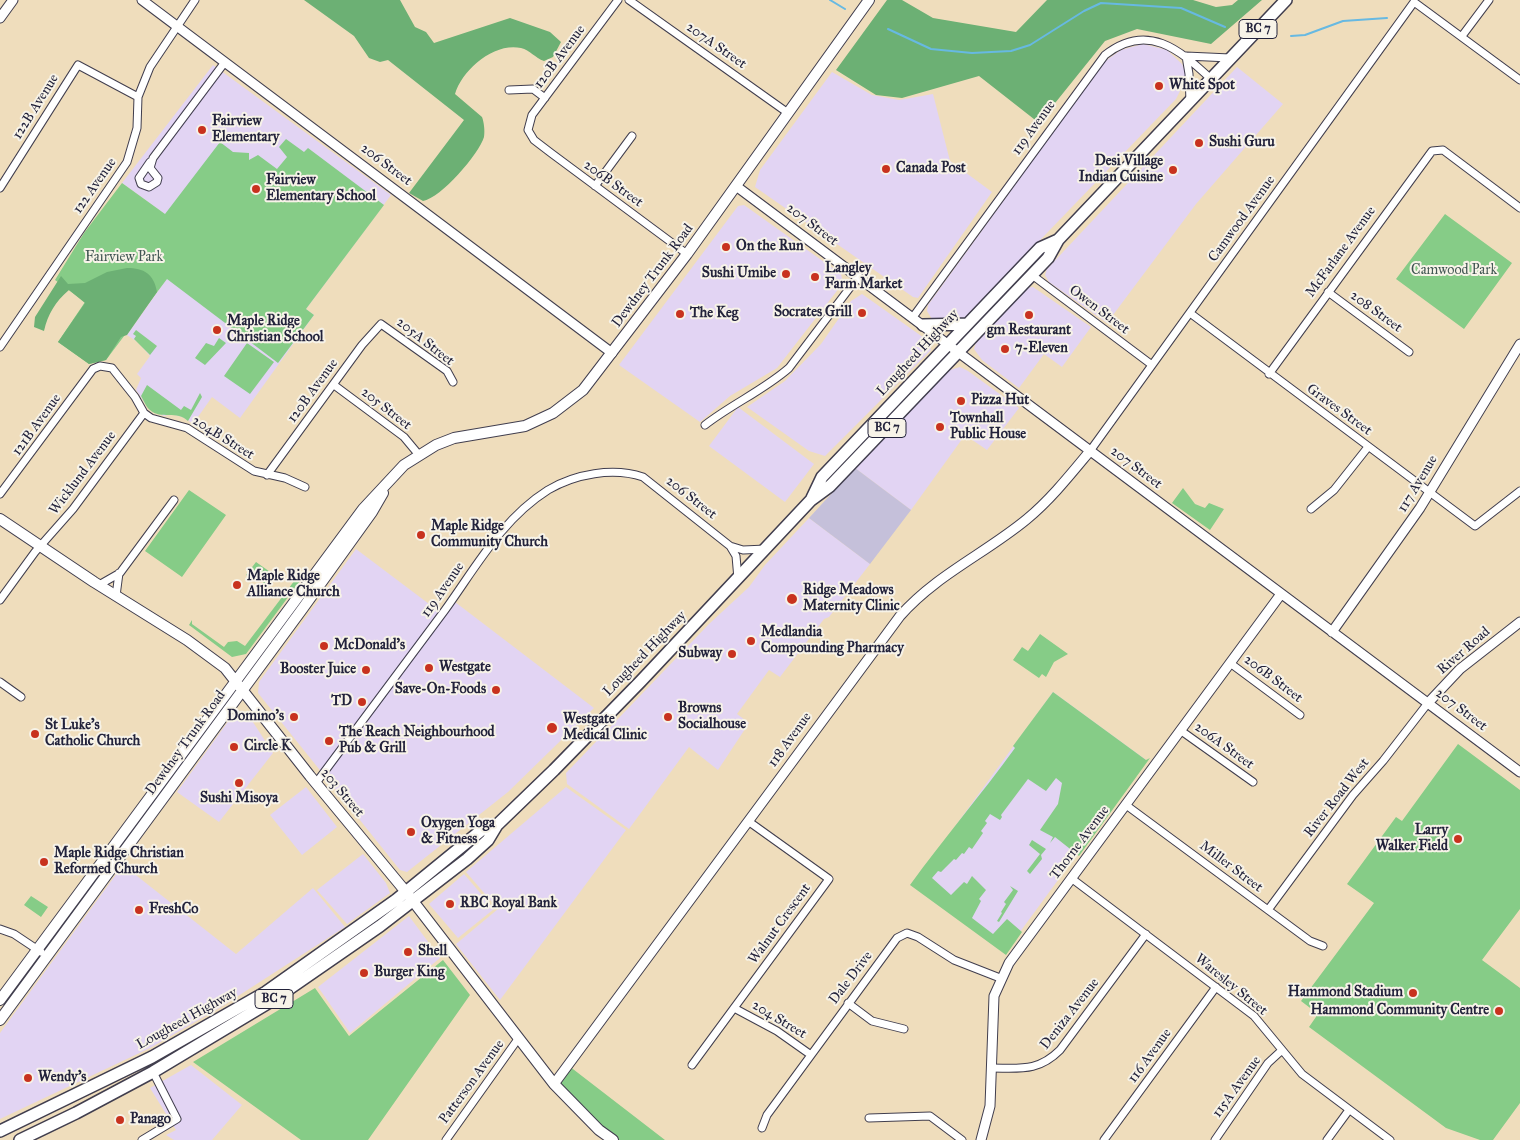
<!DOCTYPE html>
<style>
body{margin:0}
canvas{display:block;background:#efddbc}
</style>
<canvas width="1520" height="1140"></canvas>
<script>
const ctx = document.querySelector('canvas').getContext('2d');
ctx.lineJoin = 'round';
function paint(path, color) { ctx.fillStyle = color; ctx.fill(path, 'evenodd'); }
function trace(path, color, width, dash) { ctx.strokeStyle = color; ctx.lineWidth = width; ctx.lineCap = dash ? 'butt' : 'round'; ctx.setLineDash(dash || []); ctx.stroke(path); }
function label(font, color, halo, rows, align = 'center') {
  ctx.font = font + ' "IM FELL Great Primer",serif'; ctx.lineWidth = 4; ctx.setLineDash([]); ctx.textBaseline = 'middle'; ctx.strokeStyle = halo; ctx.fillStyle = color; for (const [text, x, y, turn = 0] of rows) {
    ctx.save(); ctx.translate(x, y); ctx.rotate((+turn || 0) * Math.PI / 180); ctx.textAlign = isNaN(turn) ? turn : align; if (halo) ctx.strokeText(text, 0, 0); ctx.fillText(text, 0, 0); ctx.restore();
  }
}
paint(new Path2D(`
 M1143,44L1167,50L1182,64L1185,71V81L1176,99L966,317L960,321L932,319L927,311L928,305L1104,62L1121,50Z
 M213,65L391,195L306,309L314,315L240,418L212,397L193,424L183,417L171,414L164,416L149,409L136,390L141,378L137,374L150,356L139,343L127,335L196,237L122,183Z
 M1237,67L1283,104L1196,204L1107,323L1049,282L1045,275L1047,269Z
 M832,72L872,95L899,100L933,94L950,161L992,192L918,298L913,297L755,187L760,170Z
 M744,205L841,274L843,283L777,368L730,396L700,422L619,365L738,206Z
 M1033,287L1091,327L1062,367L1044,354L1019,388L982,360L974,349L977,339L1026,288Z
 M862,294L927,340L931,350L825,456L809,451L747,407L785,381L821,344L851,301Z
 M960,367L968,371L1019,408L987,450L965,435L911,510L855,468L950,370Z
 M738,407L814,464L785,502L709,446Z
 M809,518L870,564L829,617L824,619L780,677L769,670L737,714L749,723L718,770L689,747L629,829L567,784L566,773L709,624L749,587L765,565Z
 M356,549L445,616L455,602L594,708L508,792L407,872L400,870L258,693L259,682Z
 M1053,692L1146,760L1006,951L913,884Z
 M241,711L249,716L273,753L219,822L177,792L235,712Z
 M306,787L337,827L302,855L270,815Z
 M566,787L626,830L500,1000L456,944L498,909L466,872Z
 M363,854L386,883L390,893L347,924L317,890Z
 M123,865L236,954L313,888L345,927L221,1007L150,1048L0,1119V1033Z
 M464,874L494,909L458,938L429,904Z
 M409,916L440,958L350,1033L318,987Z
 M191,1065L242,1105L212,1140H174L166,1135L176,1130L150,1088Z`), '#e2d4f3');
paint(new Path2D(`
 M855,468L911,510L870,564L809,518Z`), '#c5c0da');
paint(new Path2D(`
 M286,139L304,152L308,148L384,205L306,309L314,315L278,363L167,279L106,360L89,364L58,342L85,302L55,280L84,233L122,183L165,214L220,142L233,152L249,153V160L258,155L277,169L287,157L279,147Z
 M1445,214L1512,263L1464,329L1396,279Z
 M136,330L157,346L150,355L134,339L136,336L133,334Z
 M219,338L226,343L205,365L195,358L206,343L214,346Z
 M247,343L274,362L250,394L224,376Z
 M147,385L181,410L184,406L191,410L200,393L202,397L188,421C177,410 161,420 150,410C146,407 144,401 141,396Z
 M1183,488L1195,504L1205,508L1209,503L1224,509L1210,530L1172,503Z
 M189,490L226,515L182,577L145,551Z
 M256,562L273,574L263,588L264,583L254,576L252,579L246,575Z
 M294,570L303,577L246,654L232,657L189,625L192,620V624L224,647L228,642L237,641L245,646L298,576Z
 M1040,634L1068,654L1054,662L1046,677L1042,674L1039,678L1013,660L1022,647L1028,651Z
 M1053,692L1146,760L1150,758L1079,856L1055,837L1050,843L1053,837L1040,830L1058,804L1062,783L1056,778L1046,791L1028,779L1001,815L1002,817L1000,820L990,814L985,821L987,823L981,831L983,833L972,849L969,847L964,854L962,853L956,860L954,859L941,872L938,871L932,878L951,895L964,882L967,884L972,876L986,890L979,899L981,901L972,918L993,934L1007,919L1022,932L1006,955L910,885C944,838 981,795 1015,748L1013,746Z
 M1458,744L1520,790V909L1482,960L1520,988V1103L1493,1140H1480L1446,1128L1309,1027L1318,1014L1301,1001L1374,903L1347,884L1396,817L1402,821Z
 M1032,840L1046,849L1041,855L1042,859L1030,874L1027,871L1040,854L1029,845Z
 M1010,886L1018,891L999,922L997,921L1002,913L1001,912L1006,904L1004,902L1013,890Z
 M31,896L48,907L41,917L24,905Z
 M443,960L470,995L368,1140H301L193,1062L315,988L349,1036Z
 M569,1066L665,1140H613L554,1084Z`), '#86cc87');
paint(new Path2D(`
 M304,0H400L415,27L426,32L434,43L510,18L550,32L561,42L553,57L544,61C535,58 530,50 521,48C494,42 462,70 455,94L482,117C484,122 485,131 484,137C479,154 441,198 423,201L409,193L464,120L388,60L380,62L369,58L354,36Z
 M887,0H902L933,18L1016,32L1047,0H1193L1216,7L1232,5L1238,0H1262L1211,44L1137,29L1105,41L1039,123L979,76L902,98L876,95L836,70Z
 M127,268C144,268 154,274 157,292L127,335L121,337L106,360L89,364L58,342L85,303L69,290C55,302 48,314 44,331L34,327L35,317L61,276L68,284L85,283L107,272Z`), '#6cb074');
trace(new Path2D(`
 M830,0L845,9
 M888,29L931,49L972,53L1011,51L1030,45L1084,11L1101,3L1181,8L1225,27
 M1291,36L1305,35L1343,21L1387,18`), '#67b9e2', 2);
const minor = new Path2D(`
 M618,0L532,115L528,130L534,140L551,153L687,254
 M629,0L788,113
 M1462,36L1489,0
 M1186,56L1189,74L1190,102
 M1186,56L1230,58
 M509,90L533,89L545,98
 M150,162L139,178L141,184L149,187L157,182L158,178L150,168L153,158L225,62
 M595,186L632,136
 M0,188L78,65L138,97
 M1032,275L1152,365
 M1328,292L1409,352
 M1190,313L1475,526L1520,491
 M913,317L1105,55C1147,22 1179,49 1211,79
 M0,347L127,162L137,128L138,97L150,67L195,0
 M1269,374L1432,151L1443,150L1520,208
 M334,385L404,437L419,455
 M705,425C732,404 764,390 789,368L858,277
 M1090,451L1414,2L1520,80
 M267,475L362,345L381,324L447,371L453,382
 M0,494L93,369L100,366L112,368L135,397L144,413L151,418L187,428L254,471L285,478L305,487
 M1311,509L1334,490L1368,447
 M730,546L736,556L738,579
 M99,585L120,573L174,500
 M116,596L119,573
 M0,600L35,552L73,509L144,413
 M1230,663L1300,715
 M0,682L21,697
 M1180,730L1253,782
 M316,783C359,726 402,668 445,610C476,567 502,519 548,490C575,474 613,467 643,477L730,546L743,550L766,549
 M1126,805L1310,941L1323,946
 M1071,878L1254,1016L1302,1074L1390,1140
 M1268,910L1353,795L1383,761L1428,703
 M0,929L14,934L41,952
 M848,1003L872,1021L904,1029
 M734,1008L777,1031L811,1055
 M692,1065L829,879L748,821
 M991,1068C1020,1068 1038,1072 1060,1050L1146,934
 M869,1118L930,1116L962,1140
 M762,1128L767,1115L897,938L907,933L918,937L954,960L1000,978
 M142,1140L177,1119L153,1072
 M446,1140L518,1039
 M1104,1140L1216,987
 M1215,1140L1268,1063L1281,1051
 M1327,1140L1349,1110`);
const tertiary = new Path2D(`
 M142,0L612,353
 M0,18L13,0
 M736,186L1520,772
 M1332,632L1420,508L1520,344
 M1428,703L1460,669L1520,622
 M554,1084L900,616C936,575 986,553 1027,519C1051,499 1070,475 1090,451
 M981,1140L990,1106L994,996L1009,963L1281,594`);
const secondary = new Path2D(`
 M0,519L94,582L187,640L225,668L310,776L406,892L554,1084L599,1130L613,1140
 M0,1000L363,509L404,465L436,445L454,438L525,426L553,413L583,390L687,254L869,0
 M0,1020L303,608L372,512L383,493`);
const trunk = new Path2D(`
 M923,325L966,324
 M812,498L822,477L1040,248L1058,240
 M0,1131L152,1057L266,992L396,900L483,829L497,825
 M20,1140L76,1113L153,1072L273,1000L380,926L467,859L488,840L497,825L554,770L641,681L811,500L830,486L1048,258L1058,240L1286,0`);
trace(minor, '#413e4e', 9);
trace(tertiary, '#413e4e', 11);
trace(secondary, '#413e4e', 12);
trace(trunk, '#413e4e', 14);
trace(minor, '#fff', 7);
trace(tertiary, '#fff', 9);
trace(secondary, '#fff', 10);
trace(trunk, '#fff', 11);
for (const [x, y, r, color] of [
 [1159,86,5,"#c8321e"],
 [202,130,5,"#c8321e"],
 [1199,143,5,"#c8321e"],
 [886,169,5,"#c8321e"],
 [1173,170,5,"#c8321e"],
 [256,189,5,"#c8321e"],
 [726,247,5,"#c8321e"],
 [786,274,5,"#c8321e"],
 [815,277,5,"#c8321e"],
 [862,313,5,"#c8321e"],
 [680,314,5,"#c8321e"],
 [1029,315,5,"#c8321e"],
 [217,330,5,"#c8321e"],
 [1005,349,5,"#c8321e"],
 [961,401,5,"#c8321e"],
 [940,427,5,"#c8321e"],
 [421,535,5,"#c8321e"],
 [237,585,5,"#c8321e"],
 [792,599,6,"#c8321e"],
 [751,641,5,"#c8321e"],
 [324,646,5,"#c8321e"],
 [732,654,5,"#c8321e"],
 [429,668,5,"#c8321e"],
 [366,670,5,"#c8321e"],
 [496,690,5,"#c8321e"],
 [362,702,5,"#c8321e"],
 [294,717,5,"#c8321e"],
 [668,717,5,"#c8321e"],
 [552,728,6,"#c8321e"],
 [35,734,5,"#c8321e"],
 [329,741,5,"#c8321e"],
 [234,747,5,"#c8321e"],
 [239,783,5,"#c8321e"],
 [411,832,5,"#c8321e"],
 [1458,839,5,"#c8321e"],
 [44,862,5,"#c8321e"],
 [450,904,5,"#c8321e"],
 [139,910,5,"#c8321e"],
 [408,952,5,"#c8321e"],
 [364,973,5,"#c8321e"],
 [1413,993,5,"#c8321e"],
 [1499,1011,5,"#c8321e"],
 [28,1078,5,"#c8321e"],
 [120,1120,5,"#c8321e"]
]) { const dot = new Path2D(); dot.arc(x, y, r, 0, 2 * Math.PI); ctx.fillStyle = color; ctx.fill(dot); trace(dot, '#f7f3e8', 2); }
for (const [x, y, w] of [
 [1258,29,38],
 [887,428,38],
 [274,999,38]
]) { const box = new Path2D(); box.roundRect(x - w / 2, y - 9.5, w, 19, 4); ctx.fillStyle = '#f7f3e8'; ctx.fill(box); trace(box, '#22223b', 1); }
label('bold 12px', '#22223b', null, [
 ["BC 7",1258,29],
 ["BC 7",887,428],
 ["BC 7",274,999]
]);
label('14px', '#22223b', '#f7f3e8', [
 ["207A Street",716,46,35],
 ["120B Avenue",560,57,-53],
 ["122B Avenue",36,107,-58],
 ["119 Avenue",1034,128,-54],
 ["206 Street",386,165,37],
 ["206B Street",613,184,36],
 ["122 Avenue",95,186,-55],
 ["Camwood Avenue",1242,219,-54],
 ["207 Street",812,225,37],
 ["McFarlane Avenue",1341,252,-54],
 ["Dewdney Trunk Road",653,276,-53],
 ["Owen Street",1099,310,37],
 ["208 Street",1376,312,36],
 ["205A Street",425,342,38],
 ["Lougheed Highway",918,353,-47],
 ["120B Avenue",313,391,-54],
 ["205 Street",386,409,38],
 ["Graves Street",1339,410,36],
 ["121B Avenue",37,425,-54],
 ["204B Street",223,438,32],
 ["207 Street",1136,468,37],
 ["Wicklund Avenue",83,473,-53],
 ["117 Avenue",1418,484,-59],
 ["206 Street",691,498,38],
 ["119 Avenue",443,590,-55],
 ["River Road",1464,651,-41],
 ["Lougheed Highway",645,654,-46],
 ["206B Street",1273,679,37],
 ["207 Street",1461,710,37],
 ["118 Avenue",790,740,-54],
 ["Dewdney Trunk Road",186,743,-54],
 ["206A Street",1224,746,36],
 ["203 Street",342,793,50],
 ["River Road West",1337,798,-52],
 ["Thorne Avenue",1080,843,-53],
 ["Miller Street",1231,867,37],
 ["Walnut Crescent",780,924,-54],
 ["Dale Drive",851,978,-53],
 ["Waresley Street",1231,985,39],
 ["Deniza Avenue",1070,1014,-52],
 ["Lougheed Highway",187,1019,-29],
 ["204 Street",779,1020,31],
 ["116 Avenue",1150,1056,-54],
 ["Patterson Avenue",472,1082,-54],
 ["115A Avenue",1237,1087,-54]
]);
label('bold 14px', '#22223b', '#f7f3e8', [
 ["White Spot",1169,86],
 ["Fairview",212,122],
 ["Elementary",212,138],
 ["Sushi Guru",1209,143],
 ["Desi Village",1163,162,"right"],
 ["Indian Cuisine",1163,178,"right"],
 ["Canada Post",896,169],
 ["Fairview",266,181],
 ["Elementary School",266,197],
 ["On the Run",736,247],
 ["Langley",825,269],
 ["Farm Market",825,285],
 ["Sushi Umibe",776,274,"right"],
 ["Socrates Grill",852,313,"right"],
 ["The Keg",690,314],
 ["Maple Ridge",227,322],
 ["Christian School",227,338],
 ["gm Restaurant",1029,331,"center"],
 ["7-Eleven",1015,349],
 ["Pizza Hut",971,401],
 ["Townhall",950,419],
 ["Public House",950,435],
 ["Maple Ridge",431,527],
 ["Community Church",431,543],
 ["Maple Ridge",247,577],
 ["Alliance Church",247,593],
 ["Ridge Meadows",803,591],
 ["Maternity Clinic",803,607],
 ["Medlandia",761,633],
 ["Compounding Pharmacy",761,649],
 ["McDonald's",334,646],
 ["Subway",722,654,"right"],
 ["Westgate",439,668],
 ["Booster Juice",356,670,"right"],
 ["Save-On-Foods",486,690,"right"],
 ["TD",352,702,"right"],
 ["Browns",678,709],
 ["Socialhouse",678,725],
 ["Domino's",284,717,"right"],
 ["Westgate",563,720],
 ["Medical Clinic",563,736],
 ["St Luke's",45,726],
 ["Catholic Church",45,742],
 ["The Reach Neighbourhood",339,733],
 ["Pub & Grill",339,749],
 ["Circle K",244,747],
 ["Sushi Misoya",239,799,"center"],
 ["Oxygen Yoga",421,824],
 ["& Fitness",421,840],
 ["Larry",1448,831,"right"],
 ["Walker Field",1448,847,"right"],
 ["Maple Ridge Christian",54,854],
 ["Reformed Church",54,870],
 ["RBC Royal Bank",460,904],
 ["FreshCo",149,910],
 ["Shell",418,952],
 ["Burger King",374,973],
 ["Hammond Stadium",1403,993,"right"],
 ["Hammond Community Centre",1489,1011,"right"],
 ["Wendy's",38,1078],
 ["Panago",130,1120]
], 'left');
label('14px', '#405552', '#f7f3e8', [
 ["Fairview Park",124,258],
 ["Camwood Park",1454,271]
]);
</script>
